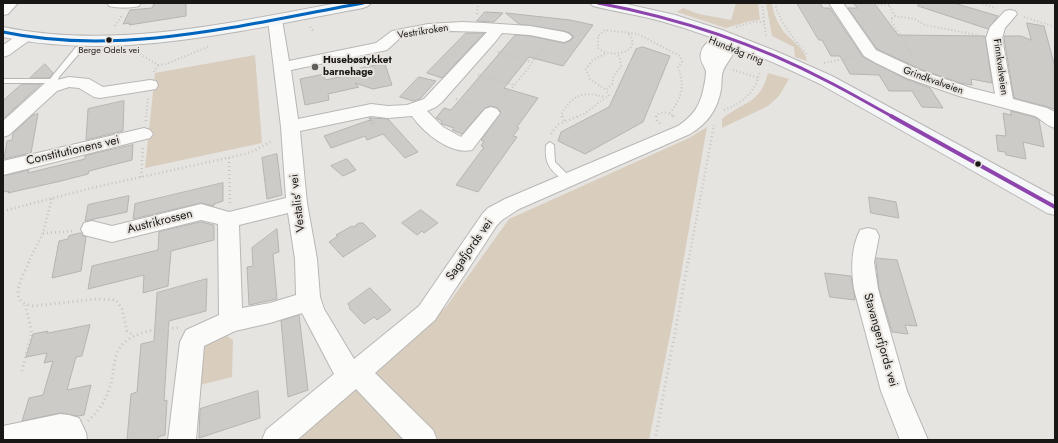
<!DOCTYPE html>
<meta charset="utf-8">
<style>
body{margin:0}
#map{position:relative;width:1058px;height:443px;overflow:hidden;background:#e6e4e1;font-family:Jost,sans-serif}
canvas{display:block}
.frame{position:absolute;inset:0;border:4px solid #181715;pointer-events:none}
</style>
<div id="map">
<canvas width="1058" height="443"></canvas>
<div class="frame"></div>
</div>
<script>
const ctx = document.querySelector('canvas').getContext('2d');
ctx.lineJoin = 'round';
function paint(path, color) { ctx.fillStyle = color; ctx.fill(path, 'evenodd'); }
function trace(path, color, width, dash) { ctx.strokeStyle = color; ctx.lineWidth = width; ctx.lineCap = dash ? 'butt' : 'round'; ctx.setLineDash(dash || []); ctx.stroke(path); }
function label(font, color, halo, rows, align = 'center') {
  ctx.font = font + ' Jost,sans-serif'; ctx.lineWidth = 4; ctx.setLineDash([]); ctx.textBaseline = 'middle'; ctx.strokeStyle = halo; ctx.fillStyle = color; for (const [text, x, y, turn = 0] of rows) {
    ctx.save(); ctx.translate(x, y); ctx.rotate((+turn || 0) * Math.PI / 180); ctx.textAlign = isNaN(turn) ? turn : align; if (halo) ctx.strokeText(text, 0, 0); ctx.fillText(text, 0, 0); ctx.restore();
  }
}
paint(new Path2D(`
 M736,3H758L760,20L750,21L726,28L677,12L683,8L699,14L731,20Z
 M766,3H772C773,13 778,24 784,32C791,40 806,50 807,61L795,57L794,47L772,36Z
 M255,55L262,143L145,168L155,73Z
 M768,73L789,79L779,96L768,106L722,128V119C743,101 760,105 768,73Z
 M707,127L672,325L649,440H296L446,307L509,219L689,138Z
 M226,335L233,340L232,377L188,388L199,343Z`), '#d9cdbe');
const building = new Path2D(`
 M186,3V16L129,25L130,23L123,24L130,10L152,8L154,4Z
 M797,3H820L823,8H830L863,57L906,79L930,88L943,108L922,107L912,91H889L879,75L850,74L840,56H831L822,40H819Z
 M854,3H874L898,35L985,36L992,83L971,79L972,85L960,83L920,69L877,49L848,8H857Z
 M919,3H954L998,16L988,29L918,6Z
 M485,12L503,13L494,22L477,21Z
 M506,13L570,20L593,25L563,66L529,57L504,88L538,98L517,127L519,128L513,136L517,137L478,192L456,185L484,147L481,146L484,141L481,140L501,112L497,108L491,106L485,108L462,134L452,130L454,128L442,124L441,122L442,121L436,118L444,108L451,110L515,35L530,36L564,43L570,41L574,37L570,33L564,31L519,24Z
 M1027,23L1044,26L1055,67V109L1014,98L1004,38V36H1021L1031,40Z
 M466,33H484L442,78L427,73Z
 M643,47L670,56L643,122L585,154L558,141L561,132L609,107L636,49Z
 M45,64L53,73L49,78H30Z
 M381,64H385L392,85L373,89L355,83L359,87L328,94L329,100L305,105L300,79L324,74L325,80L359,73L358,69Z
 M419,77L436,81L420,99L413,101L400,97Z
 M22,84H41L3,119V101Z
 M124,101L123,131L86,140L88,109Z
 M1011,111L1034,117L1039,120L1044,147L1023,142L1026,159L1006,155L1005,152L998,151L996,135L1006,136L1003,113L1011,115Z
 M38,114L31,153L4,159L7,141L12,140L13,133L33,115Z
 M369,118L388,119L418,152L405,158L383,134L367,140L365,136L331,148L324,136L370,120L372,124L374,123Z
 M133,145L132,160L89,171L88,174L61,181L8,193L9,191L3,192V176L29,170L28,173L85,159V156Z
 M277,154L282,195L267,199L262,158Z
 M347,159L356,170L343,176L331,166Z
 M223,183V201L214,204V206L201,203L133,219L135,204Z
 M129,196L127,212L85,221L88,205Z
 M869,197L896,202L899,218L871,213Z
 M421,210L438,223L424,233L422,231L417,235L402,223Z
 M201,222L214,225V240L171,251L168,286L143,293L144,275L88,289L92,266L158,250L159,232Z
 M359,223H363L376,236L343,257L329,242L338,236L336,235L352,226L353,227Z
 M277,229L279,252L273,254L277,299L249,305L247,267L253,266L252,248Z
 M81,233L83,236L86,237L81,271L52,278L59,241L68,239L69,236Z
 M876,258L897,260L917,326L905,325L908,334L892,332L879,289L876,262Z
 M825,273L851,276L855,300L830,297Z
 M207,279L206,311L169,321L164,401L167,400L165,435L158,437V440H127L131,394L137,392L141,344L154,341L157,293Z
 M370,288L391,310L377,320L374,317L364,324L349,308L350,307L348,304Z
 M299,315L308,390L288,397L281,321Z
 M90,325L82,356L76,357L67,390L91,385L84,415L78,416L60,413L22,421L29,398L43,395L53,361L44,363L47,353L26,357L33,334L48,331L47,333Z
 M258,391L260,418L199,438L200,409Z`);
paint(building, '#cccbc8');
trace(building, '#b6b4b2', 1);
const service = new Path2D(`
 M76,47H79L83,49L59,77L54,89H48L47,87L48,83H3V79H50Z
 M550,142L554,145L555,162L573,180L571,182H565C551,170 544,165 546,145Z`);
const minor = new Path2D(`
 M3,3H18L8,14L3,15Z
 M107,3H141L139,6C130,8 118,8 109,6Z
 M829,3H843L876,50L919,70L971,88L995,94L986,38L990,27L1005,11L1010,10L1015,11L1017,14L1005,28L1002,38L1013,99L1047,108L1055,112V128C1047,126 1042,120 1035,116L959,96L907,78L876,63L864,56Z
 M275,16L280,17L282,20L289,61L376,43L392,31L428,24L462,22L484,23L530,26L564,32L569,34L572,37L569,40L564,42L530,35L502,33L495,42L442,102L436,107L427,111L443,127L461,137L485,109L491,107L497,109L500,113L472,150C450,155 423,132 412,116L388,118L371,116L300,131L307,203L317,259L320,297L324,309L354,359L419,306L483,213L488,208L505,199L678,126C693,116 701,105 704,86C705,82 706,76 706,71C704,65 699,60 701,53C703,41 721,32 732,35C742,49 728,59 723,71C721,76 722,84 721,89C718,109 707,124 690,134L519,209L502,220L497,225L435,320L375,373L433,430L437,440H404L356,389L297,440H262L266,430L334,374L302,313L270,323L235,331L204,346L196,440H168L180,342L186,330L219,315L218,224L201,220L112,242L84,235L81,229L84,223L92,221L112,226L201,204L229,212L286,198L281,127L268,20L270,17ZM451,31L487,32L424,99L407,105L388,106L371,104L298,119L291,70L387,50L400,38L407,36ZM288,213L295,259L296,295L270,303L242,308L239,225Z
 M26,31L31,33L34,36L31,39L9,55L3,57V45L21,33Z
 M69,77L89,79L103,87L150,80L156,81L158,85L156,89L150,90L100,98L94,97L79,88L69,87L57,91L9,135L3,137V121L45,83Z
 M144,128L150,130L153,134L150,138L3,175V161Z
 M868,228L876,230L879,236L874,262L878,289L907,391L928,440H900L881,391L854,289C851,269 851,248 860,230Z
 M60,414L69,415L79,418L86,433L87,440H3V426Z`);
const secondary = new Path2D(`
 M338,3H371L368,6L363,8C246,29 122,62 3,37V27C114,50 228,23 338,3Z
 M590,3H622L675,15L722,30L778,52L832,76L1055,197V215L1047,213L820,84C769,60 718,37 664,22C641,15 616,12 593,6Z`);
trace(service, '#b9b7b5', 2);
trace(minor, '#b9b7b5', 2);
trace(secondary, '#b9b7b5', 2);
trace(new Path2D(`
 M762,3L766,38
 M775,3C780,25 795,39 808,56
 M890,3L889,5L895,16L915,19L925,25L978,35
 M979,3L996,8
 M853,4L889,5
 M477,14L478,3
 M895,16L892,18V22L914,58
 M1024,17L1055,27
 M115,26L122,15
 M310,27L314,32
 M736,27L753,22H765
 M629,34C643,53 610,59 598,48V36L605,30L638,34L680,56L682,62L678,67C685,86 682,98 670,113
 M498,52L532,62
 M140,54L158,65
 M605,54L593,60L586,69L590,79L606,90L612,84L614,75L621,67L620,58L617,54
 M824,63L854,57
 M158,65L166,64L210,46
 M733,70L759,78
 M154,72L158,65
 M478,75L514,85
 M456,99L473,104L477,107
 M501,101L527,70L543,47
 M724,110C743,103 755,92 760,72
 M146,117L148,98
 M562,117L561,115C573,94 582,91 605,97
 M577,117C589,113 597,102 609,96L606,90
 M656,117C660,110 669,112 674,117`), '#c5c5c5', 2, [1, 2.5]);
trace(new Path2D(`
 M562,116L564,121
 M656,116L657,121L661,124
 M673,116L675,119
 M146,121V116
 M551,134L557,125L579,116
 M229,158L230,203
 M141,177L143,148
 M3,211L96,187L245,154L254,151L273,140
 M43,233L75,231
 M28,263L43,233L52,198
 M688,263L714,125`), '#c5c5c5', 2.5, [1, 3]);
trace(new Path2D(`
 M29,262C22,278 6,303 34,306L96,299L116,300L122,309L127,331L133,335
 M22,371L32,332L25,305
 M88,421C103,407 110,393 113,373C114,365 115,356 119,349C130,331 160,328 179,328
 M655,440L688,262`), '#c5c5c5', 3, [1, 3.5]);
paint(service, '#fbfbfa');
paint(minor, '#fbfbfa');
paint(secondary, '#f4f6f7');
trace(new Path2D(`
 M598,3C677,18 755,43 827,81C849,92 871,105 893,117`), '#8e44ad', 3);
trace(new Path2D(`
 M891,116L1055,207`), '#8e44ad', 4);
trace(new Path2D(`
 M3,32C122,57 246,24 363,3`), '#0065bd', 3);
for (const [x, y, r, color] of [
 [109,40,3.5,"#181715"],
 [315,67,4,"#605f5c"],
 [978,164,3.5,"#181715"]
]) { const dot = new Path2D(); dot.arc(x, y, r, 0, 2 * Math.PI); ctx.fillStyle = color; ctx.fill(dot); trace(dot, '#e8e4df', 1.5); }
label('9px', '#181715', '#e8e4df', [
 ["Berge Odels vei",109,51]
]);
label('10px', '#181715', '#e8e4df', [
 ["Vestrikroken",423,32,-9],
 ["Hundvåg ring",736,51,22],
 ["Finnkvalveien",1000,67,82],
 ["Grindkvalveien",933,81,20]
]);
label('bold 10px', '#181715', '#e8e4df', [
 ["Husebøstykket",323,61],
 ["barnehage",323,73]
], 'left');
label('12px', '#181715', '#e8e4df', [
 ["Constitutionens vei",73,151,-13],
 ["Vestalis' vei",298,203,-97],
 ["Austrikrossen",160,222,-14],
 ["Sagafjords vei",470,250,-55],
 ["Stavangerfjords vei",880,340,74]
]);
</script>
